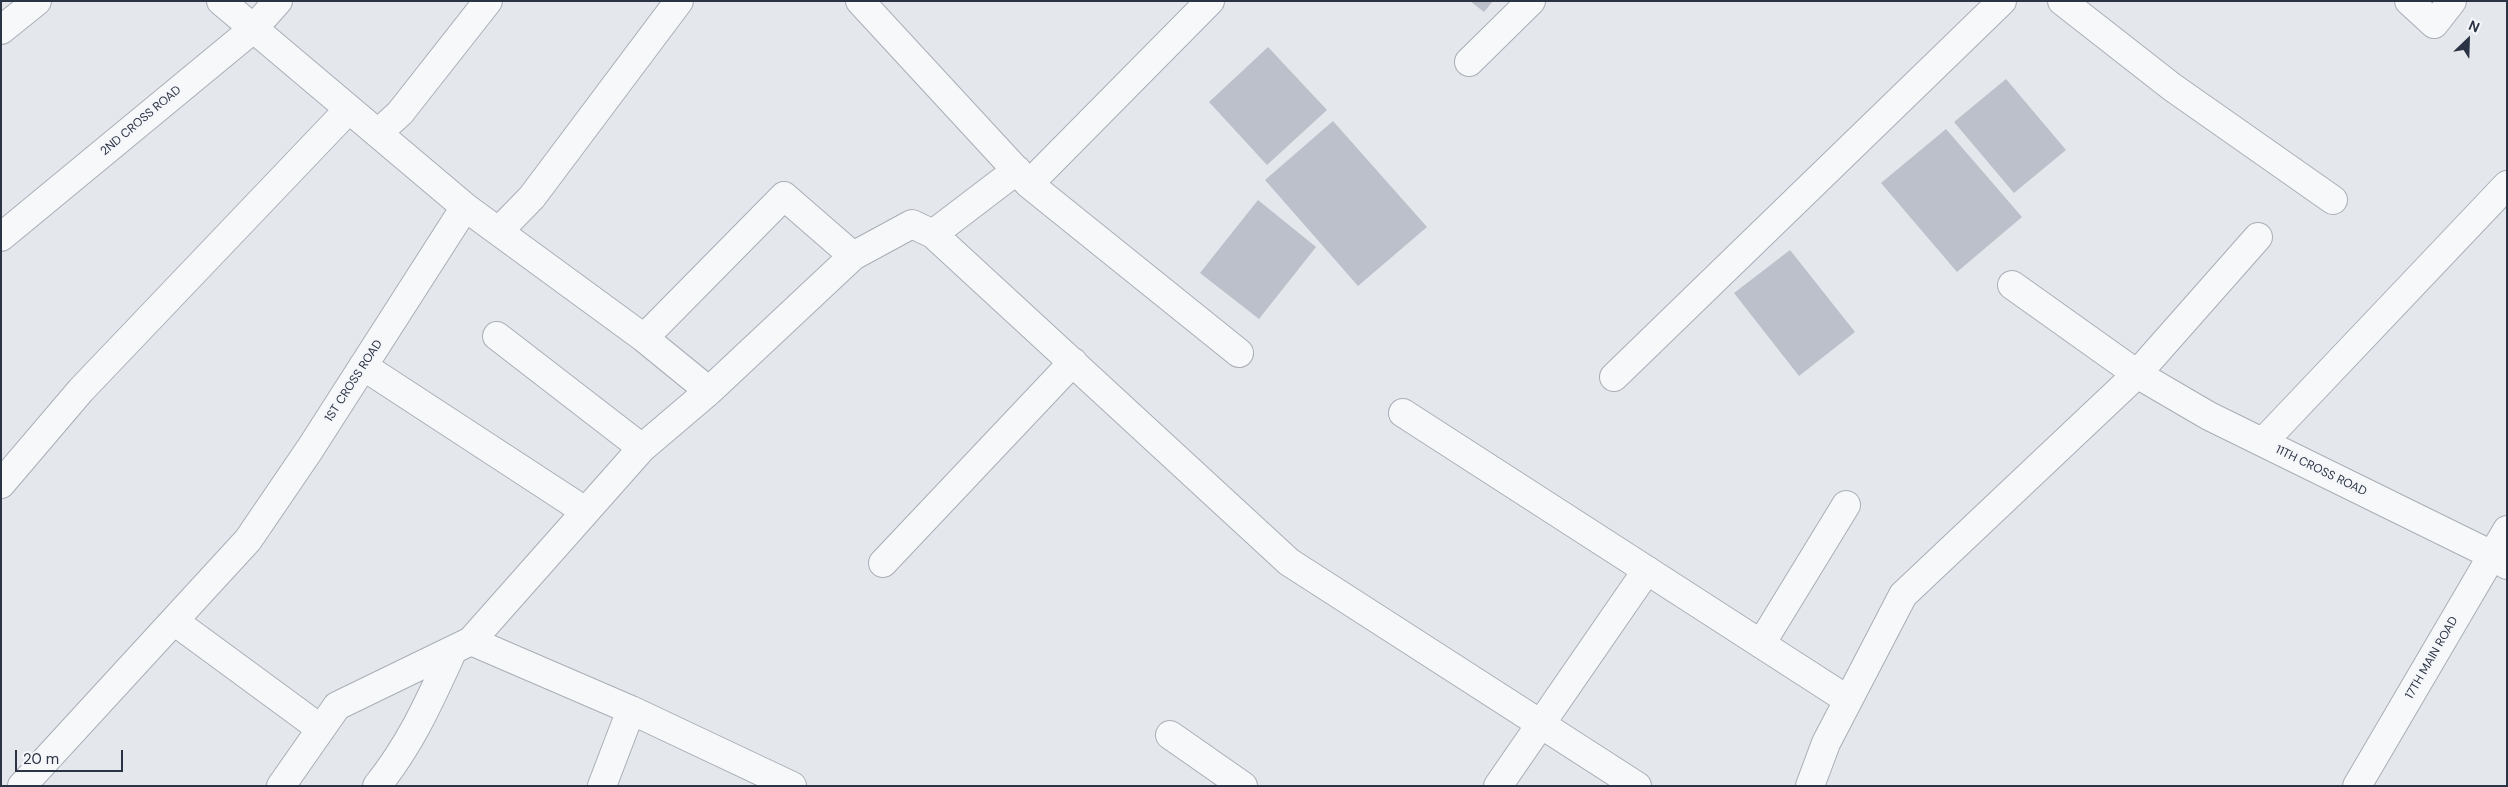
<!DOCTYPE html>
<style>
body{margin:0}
#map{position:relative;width:2508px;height:787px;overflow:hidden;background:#e4e7ec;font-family:"DM Sans",sans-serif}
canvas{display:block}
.frame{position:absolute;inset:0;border:2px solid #2b3445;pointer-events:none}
.north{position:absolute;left:2443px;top:15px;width:50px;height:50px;-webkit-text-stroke:4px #f4f6f9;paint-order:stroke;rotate:24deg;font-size:14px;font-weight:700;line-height:20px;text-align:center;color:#2b3445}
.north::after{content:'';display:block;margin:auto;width:18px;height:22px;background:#2b3445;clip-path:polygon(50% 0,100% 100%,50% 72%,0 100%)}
.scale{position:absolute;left:15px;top:750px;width:108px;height:22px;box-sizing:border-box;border:2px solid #2b3445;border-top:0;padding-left:6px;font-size:15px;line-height:18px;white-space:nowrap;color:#2b3445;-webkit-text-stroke:4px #f4f6f9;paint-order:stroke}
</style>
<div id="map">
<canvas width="2508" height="787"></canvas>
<div class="frame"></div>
<div class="north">N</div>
<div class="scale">20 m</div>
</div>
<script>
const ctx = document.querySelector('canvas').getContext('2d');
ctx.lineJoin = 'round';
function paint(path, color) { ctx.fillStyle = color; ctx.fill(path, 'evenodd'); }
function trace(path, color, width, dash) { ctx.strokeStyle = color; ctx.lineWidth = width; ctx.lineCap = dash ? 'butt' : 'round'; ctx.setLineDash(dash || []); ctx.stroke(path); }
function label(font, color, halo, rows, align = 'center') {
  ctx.font = font + ' "DM Sans",sans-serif'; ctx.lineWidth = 4; ctx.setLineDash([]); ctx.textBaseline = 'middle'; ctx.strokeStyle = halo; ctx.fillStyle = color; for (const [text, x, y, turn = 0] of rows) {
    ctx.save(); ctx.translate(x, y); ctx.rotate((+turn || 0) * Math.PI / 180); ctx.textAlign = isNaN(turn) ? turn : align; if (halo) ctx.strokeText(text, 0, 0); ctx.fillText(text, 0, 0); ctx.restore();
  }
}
paint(new Path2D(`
 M1470,1H1493L1484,12Z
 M1268,47L1327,110L1267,165L1209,102Z
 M2006,79L2066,150L2014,193L1954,122Z
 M1333,121L1427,227L1358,286L1265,180Z
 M1946,129L2022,217L1957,272L1881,183Z
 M1258,200L1316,247L1259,319L1200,273Z
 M1790,250L1855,332L1799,376L1734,293Z`), '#bbc0ca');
const minor = new Path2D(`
 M860,1L1029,184L1239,353
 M2062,1L2172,87L2333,200
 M2409,1L2434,24L2452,1
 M1,30L37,1
 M1469,62L1531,1
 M378,133L400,113L488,1
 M1029,184L1210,1
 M465,207L644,338L709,391
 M499,231L532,197L679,1
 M933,234L1017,170
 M1,237L253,29L278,1
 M2012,285L2137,374L2209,416L2492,555L2507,565
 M497,336L642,448
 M644,338L784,196L853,256
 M363,366L585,511
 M1614,377L2002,1
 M1403,413L1848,700
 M2263,442L2507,185
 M1,484L81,390L349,109
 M883,563L1073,362
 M174,621L321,729
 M471,641L631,710L792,786
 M1761,644L1846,505
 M1170,735L1243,786
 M22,786L248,540L310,449L465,207L221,1
 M281,786L337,706L471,641L642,448L709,391L853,256L912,224L933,234L1289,562L1637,786
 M377,786C412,742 430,700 453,650
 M602,786L631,710
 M1498,786L1647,570
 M1810,786L1826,743L1903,595L2137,374L2258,237
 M2357,786L2507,530`);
trace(minor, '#a9aeb7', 30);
trace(minor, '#f7f8fa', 28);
label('12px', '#2b3445', '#f4f6f9', [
 ["2ND CROSS ROAD",141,121,-40],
 ["1ST CROSS ROAD",354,381,-57],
 ["11TH CROSS ROAD",2321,471,26],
 ["17TH MAIN ROAD",2432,658,-60]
]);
</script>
